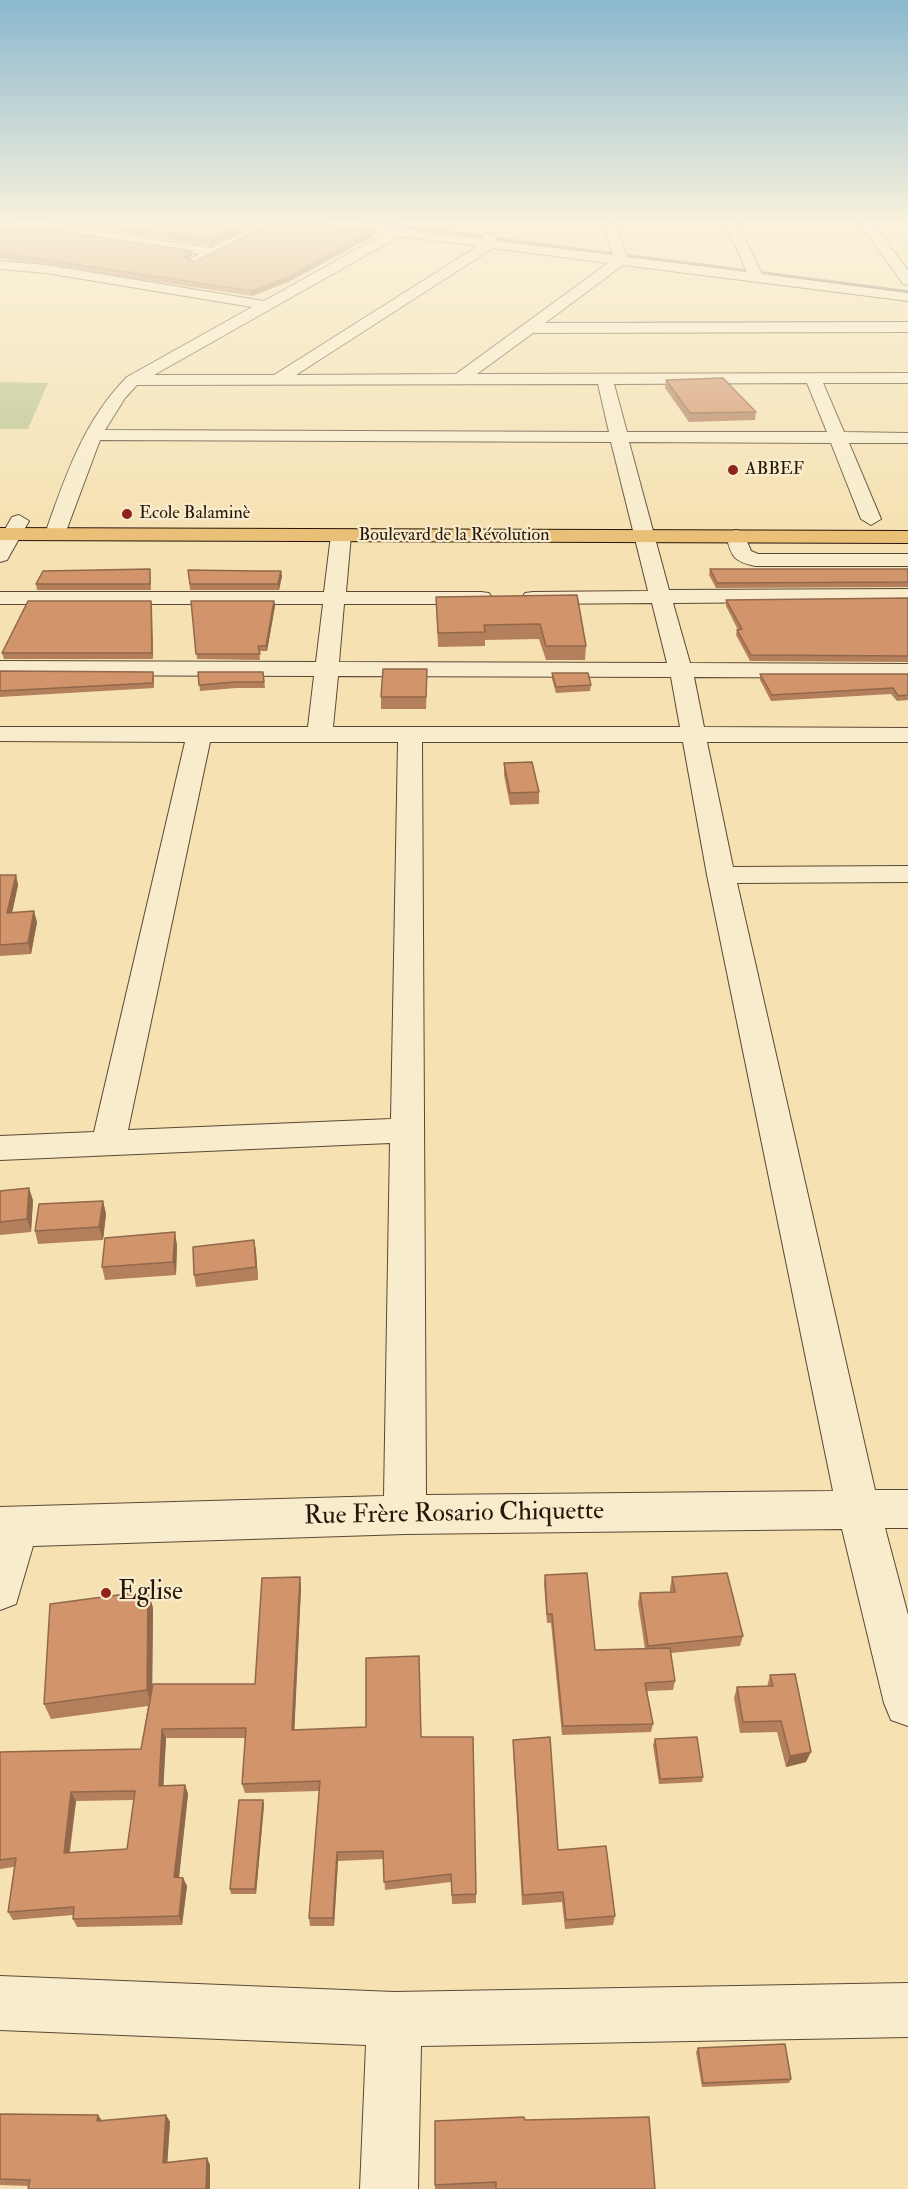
<!DOCTYPE html>
<meta charset="utf-8">
<style>
body{margin:0}
canvas{display:block;background:#f5e1b2}
</style>
<canvas width="908" height="2189"></canvas>
<script>
const ctx = document.querySelector('canvas').getContext('2d');
ctx.lineJoin = 'round';
function paint(path, color) { ctx.fillStyle = color; ctx.fill(path, 'evenodd'); }
function trace(path, color, width, dash) { ctx.strokeStyle = color; ctx.lineWidth = width; ctx.lineCap = dash ? 'butt' : 'round'; ctx.setLineDash(dash || []); ctx.stroke(path); }
function label(font, color, halo, rows, align = 'center') {
  ctx.font = font + ' "IM FELL Double Pica",serif'; ctx.lineWidth = 4.5; ctx.setLineDash([]); ctx.textBaseline = 'middle'; ctx.strokeStyle = halo; ctx.fillStyle = color; for (const [text, x, y, turn = 0] of rows) {
    ctx.save(); ctx.translate(x, y); ctx.rotate((+turn || 0) * Math.PI / 180); ctx.textAlign = isNaN(turn) ? turn : align; if (halo) ctx.strokeText(text, 0, 0); ctx.fillText(text, 0, 0); ctx.restore();
  }
}
paint(new Path2D(`
 M0,382L48,383L28,429H0Z`), '#bac38d');
trace(new Path2D(`
 M373,223L908,292`), '#6e7b69', 4);
const minor = new Path2D(`
 M47,223L211,248L262,223H279L194,265L187,261L199,254L46,231L0,232V224Z
 M321,223H359L483,239L485,233H495L497,241L613,255L603,223H615L627,257L747,272L725,223H737L762,274L908,293V301L623,265L545,323L908,322V332L533,333L477,374L908,373V383H823L844,432L908,433V443H849L881,519L871,525L861,519L831,443L629,442L669,590L908,589V601L673,603L690,663L908,664V678L694,677L704,727L908,728V742H707L733,867L908,866V882L737,883L875,1490H908V1528H885L908,1615V1726L891,1720L884,1703L842,1529L405,1534L33,1546L16,1604L0,1610V1507L384,1496L390,1143L0,1160V1136L94,1132L185,742L0,741V727H308L314,676L0,675V661L316,662L323,604H0V592H324L331,535L334,531H348L351,535L346,592H481L489,593L492,598L489,603L481,604H344L339,662L667,663L652,603L533,604L525,603L522,598L525,593L533,592L648,591L611,442L100,440L65,534L62,538H48L45,534C65,477 84,420 127,377L252,307L46,273L0,269V261L46,265L264,301L384,234L327,227ZM400,236L478,246L274,375H154ZM493,248L608,263L456,374L296,375ZM807,383L827,432H627L614,384ZM598,384L609,432L105,430L125,398L137,385ZM338,676L671,677L680,727H333ZM210,742H398L391,1119L128,1130ZM422,742H683L707,875L833,1491L426,1495Z
 M860,223H873L908,271V285L903,284Z
 M19,515L29,521L7,560L0,562V538L12,517Z
 M736,530L743,532L751,551L758,554H908V566H755C733,561 732,557 726,536L729,532Z
 M0,1976L394,1992L908,1983V2037L421,2046L418,2189H360L366,2045L0,2030Z`);
const major = new Path2D(`
 M0,528L908,531V543L0,540Z`);
trace(minor, '#5a4934', 2);
trace(major, '#27160a', 2);
paint(minor, '#f8eccd');
paint(major, '#eac079');
paint(new Path2D(`
 M64,223H256L211,246Z
 M379,223H396L393,225Z
 M326,225L375,235L290,281L252,296L0,258V230L192,255L188,259L194,262Z
 M666,380L756,412L755,420L689,422L665,388Z
 M150,569L151,590H37L36,584Z
 M710,569H908V587L716,588L709,575Z
 M188,570L282,576L279,590H190Z
 M577,595L586,646L585,660H546L539,639L485,640V646L438,647L436,597Z
 M908,598V662L750,661L736,635L737,630H738L726,606V600Z
 M151,601L153,659H4L2,653Z
 M191,601H274L275,606L267,651H259L260,660L197,659Z
 M0,671L154,678V688L0,697Z
 M198,672H263L265,688H236L200,691Z
 M552,673L591,685L590,691L556,693L552,679Z
 M760,674H908V700L897,701L891,694L771,701L760,680Z
 M427,681L426,709H381V697Z
 M504,763L539,792V804L510,805L504,775Z
 M0,875H16L18,885L12,912L37,922L31,954L0,956Z
 M0,1191L33,1200L31,1232L0,1235Z
 M103,1201L106,1214L103,1240L38,1244L35,1231Z
 M254,1240L256,1252L258,1280L196,1287L194,1275Z
 M177,1245L176,1275L105,1280L102,1267Z
 M545,1575L595,1650L645,1649L638,1603L640,1593L670,1592V1588L672,1577L743,1636L740,1646L671,1653L675,1681L673,1690L647,1691L653,1724L651,1732L562,1735L551,1623H547L544,1584Z
 M300,1577L301,1588L294,1730L421,1737L476,1894V1903L452,1904L451,1882L385,1890L383,1859L338,1861L334,1926H310L309,1918L319,1791L245,1793L242,1784L245,1738H166L163,1786L185,1785L188,1794L179,1878H183L187,1886L182,1925L77,1927L73,1919V1915L13,1920L8,1912L14,1867L0,1869V1752L141,1749L148,1706L51,1719L44,1704L148,1591L153,1608L152,1686L255,1684ZM134,1800L127,1849L70,1852L76,1801Z
 M770,1675L806,1762L786,1767L777,1732L740,1733L734,1698L737,1687H767Z
 M655,1739L703,1777L702,1782L659,1784L653,1745Z
 M513,1740L558,1850L615,1916L613,1925L565,1929L562,1902L522,1905L513,1750Z
 M263,1800L264,1805L256,1894H231L230,1889Z
 M698,2048L791,2079L789,2083L702,2087L696,2052Z
 M0,2114L102,2121L166,2115L170,2122L167,2162L207,2158L210,2165L29,2186L0,2185Z
 M525,2120L655,2189H435V2121Z`), '#b47f5c');
paint(new Path2D(`
 M247,223H256L211,246L210,241Z
 M374,231L375,235L290,281L252,296V291Z
 M192,251V255L185,262L184,257Z
 M281,571L282,576L279,590L278,584Z
 M151,601L152,606L153,659L152,653Z
 M274,601L275,606L267,651L266,646Z
 M16,875L18,885L10,923L7,913Z
 M34,911L37,922L31,954L28,943Z
 M29,1188L33,1200L31,1232L27,1219Z
 M103,1201L106,1214L103,1240L99,1227Z
 M175,1232L177,1245L176,1275L173,1262Z
 M254,1240L256,1252L258,1280L256,1267Z
 M300,1577L301,1588L294,1739L292,1730Z
 M148,1591L153,1608L152,1706L147,1690Z
 M162,1729L166,1738L163,1795L159,1786Z
 M811,1752L806,1762L786,1767L790,1756Z
 M185,1785L188,1794L178,1886L174,1877Z
 M71,1792L76,1801L68,1861L64,1853Z
 M263,1800L264,1805L256,1894L255,1889Z
 M337,1852L338,1861L334,1926L333,1918Z
 M183,1878L187,1886L182,1925L179,1916Z
 M98,2115L103,2122L97,2121Z
 M166,2115L170,2122L167,2169L163,2163Z
 M207,2158L210,2165V2189H206Z`), '#92684b');
const building = new Path2D(`
 M93,223H247L210,241Z
 M272,223H325L326,225L374,231L290,276L252,291L0,253V230L45,229L192,251L184,257L194,262Z
 M723,378L756,412L690,413L666,380Z
 M150,569V584H36L43,571Z
 M710,569H908V582L717,583Z
 M188,570L256,571H281L278,584H190Z
 M577,595L586,646H546L540,624L484,625L485,632L438,633L436,597Z
 M908,598V656L751,655L737,630L742,629L726,600Z
 M28,601H151L152,653H2Z
 M191,601H274L266,646H258L260,654H196Z
 M383,669H427L426,697H381Z
 M0,671L153,672V683L0,691Z
 M198,672H263L264,682H236L199,685Z
 M552,673H588L591,685L556,687Z
 M760,674H908V695L898,696L893,688L772,695Z
 M532,762L539,792L510,793L504,763Z
 M0,875H16L7,913L34,911L28,943L0,945Z
 M29,1188L27,1219L0,1222V1191Z
 M103,1201L99,1227L35,1231L39,1204Z
 M175,1232L173,1262L102,1267L105,1238Z
 M254,1240L256,1267L194,1275L193,1247Z
 M587,1573L595,1650L670,1648L675,1681L645,1683L653,1724L563,1726L552,1614H547L545,1575Z
 M727,1573L743,1636L648,1646L640,1593L675,1592L672,1577Z
 M300,1577L292,1730L366,1727V1658L419,1656L421,1737H473L476,1894L452,1895L451,1874L384,1882L383,1851L337,1852L333,1918H309L320,1781L242,1784L246,1728L162,1729L159,1786L185,1785L174,1877L183,1878L179,1916L73,1919L74,1907L8,1912L16,1858L0,1860V1752L141,1749L153,1684H255L262,1578ZM135,1791L127,1849L64,1853L71,1792Z
 M148,1591L147,1690L44,1704L50,1604Z
 M795,1674L811,1752L790,1756L781,1721L743,1722L737,1687L773,1686L770,1675Z
 M550,1737L558,1850L606,1846L615,1916L566,1920L563,1892L523,1895L513,1740Z
 M697,1737L703,1777L660,1779L655,1739Z
 M239,1800H263L255,1889H230Z
 M785,2044L791,2079L703,2083L698,2048Z
 M0,2114L98,2115L97,2121L166,2115L163,2163L207,2158L206,2189H28L30,2180L0,2179Z
 M524,2117L525,2120L649,2117L655,2189H496V2182L435,2185V2121Z`);
paint(building, '#d1946b');
trace(building, '#92684b', 1.5);
const sky = ctx.createLinearGradient(0, 0, 0, 530);
sky.addColorStop(0, '#8ab8ce');
sky.addColorStop(0.42, '#faf2dc');
sky.addColorStop(1, '#faf2dc00');
ctx.fillStyle = sky;
ctx.fillRect(0, 0, 908, 530);
for (const [x, y, r, color] of [
 [733,470,6,"#8f2418"],
 [127,514,6,"#8f2418"],
 [106,1593,6,"#8f2418"]
]) { const dot = new Path2D(); dot.arc(x, y, r, 0, 2 * Math.PI); ctx.fillStyle = color; ctx.fill(dot); trace(dot, '#f8eccd', 2); }
label('18px', '#27160a', '#f8eccd', [
 ["ABBEF",745,470],
 ["Ecole Balaminè",139,514]
], 'left');
label('18px', '#27160a', '#f8eccd', [
 ["Boulevard de la Révolution",454,536]
]);
label('26px', '#27160a', '#f8eccd', [
 ["Rue Frère Rosario Chiquette",454,1515,-1]
]);
label('26px', '#27160a', '#f8eccd', [
 ["Eglise",118,1593]
], 'left');
</script>
